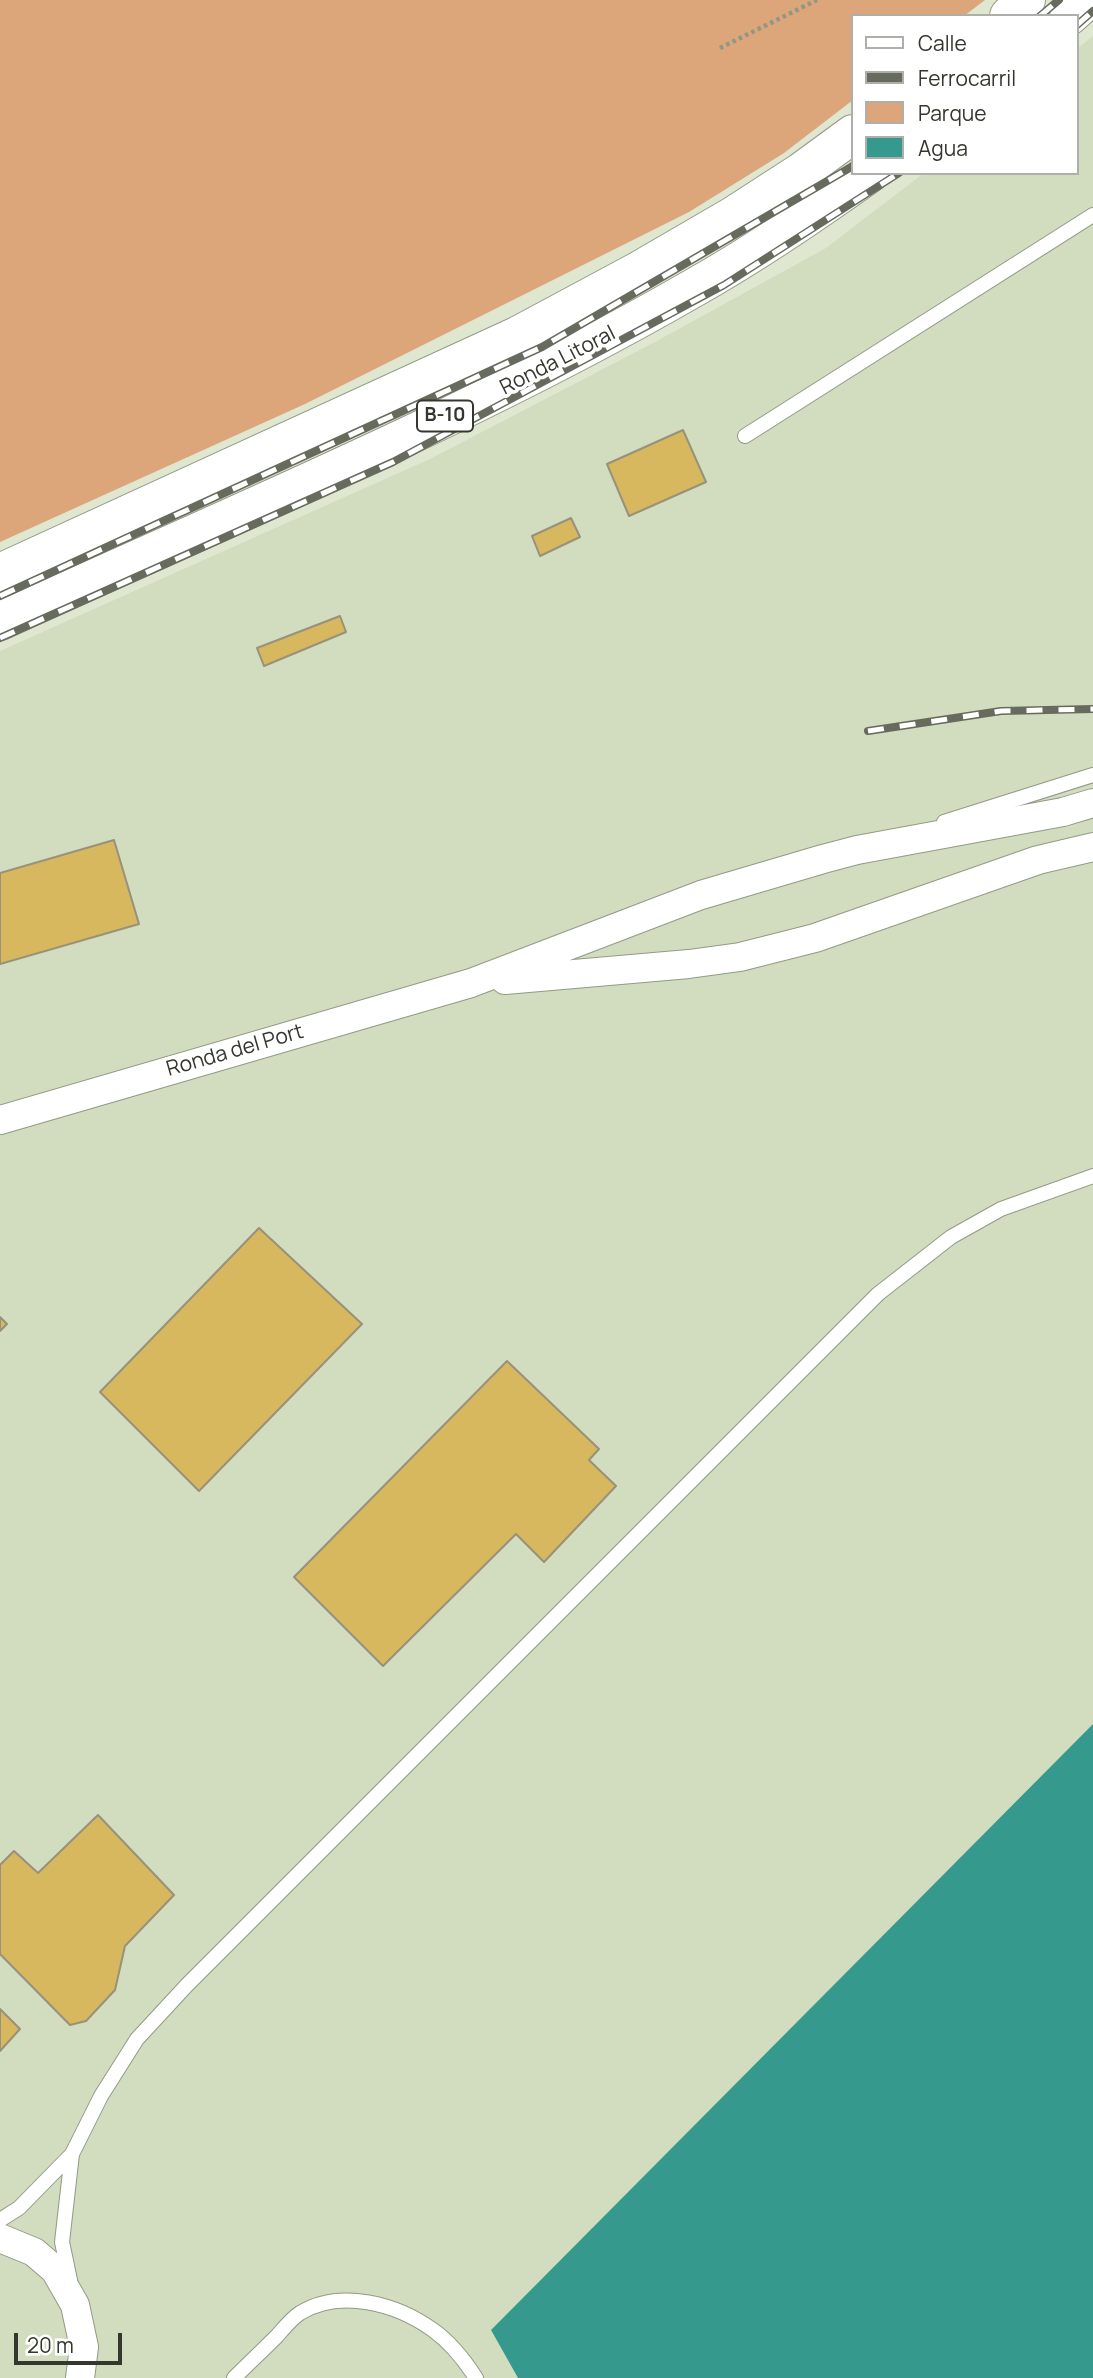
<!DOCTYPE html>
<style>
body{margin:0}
#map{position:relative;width:1093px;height:2378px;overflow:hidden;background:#dfe7d0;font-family:Manrope,sans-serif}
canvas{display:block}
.legend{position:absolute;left:851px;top:14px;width:228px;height:161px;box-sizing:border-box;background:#fff;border:2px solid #aeafab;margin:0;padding:9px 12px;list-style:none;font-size:21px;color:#34372e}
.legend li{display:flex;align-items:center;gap:14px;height:35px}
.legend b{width:35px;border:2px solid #aeafab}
.scale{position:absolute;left:14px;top:2333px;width:108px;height:32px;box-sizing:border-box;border:4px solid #34372e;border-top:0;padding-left:9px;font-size:21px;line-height:24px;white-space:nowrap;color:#34372e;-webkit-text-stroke:5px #fff;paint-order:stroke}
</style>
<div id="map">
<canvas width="1093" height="2378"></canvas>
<ul class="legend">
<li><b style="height:9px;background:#fff"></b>Calle</li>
<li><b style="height:9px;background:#676b5e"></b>Ferrocarril</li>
<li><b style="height:19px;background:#dca57a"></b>Parque</li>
<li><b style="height:19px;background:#36998e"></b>Agua</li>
</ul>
<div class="scale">20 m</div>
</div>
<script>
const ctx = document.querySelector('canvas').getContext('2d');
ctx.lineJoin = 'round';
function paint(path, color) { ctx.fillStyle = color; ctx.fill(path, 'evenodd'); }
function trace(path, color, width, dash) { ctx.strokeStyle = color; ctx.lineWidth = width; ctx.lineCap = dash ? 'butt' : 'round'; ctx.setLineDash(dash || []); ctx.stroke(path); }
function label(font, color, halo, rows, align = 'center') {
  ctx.font = font + ' Manrope,sans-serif'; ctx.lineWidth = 7; ctx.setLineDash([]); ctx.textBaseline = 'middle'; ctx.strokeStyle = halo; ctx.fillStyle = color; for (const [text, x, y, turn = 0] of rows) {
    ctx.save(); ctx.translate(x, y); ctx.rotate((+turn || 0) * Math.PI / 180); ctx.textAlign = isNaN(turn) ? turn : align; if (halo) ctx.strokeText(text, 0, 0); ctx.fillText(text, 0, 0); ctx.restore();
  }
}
paint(new Path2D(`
 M1093,36V1724L491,2330L518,2378H0V651L430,459L655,342L826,248L924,173H1077V49Z`), '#d2dcbe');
paint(new Path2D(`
 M0,0H985L964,16H853V100L784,153L689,212L305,404L0,542Z`), '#dca57a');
paint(new Path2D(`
 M1093,1724V2378H518L491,2330Z`), '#36998e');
const building = new Path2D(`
 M683,430L706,482L629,516L607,464Z
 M571,518L580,537L540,556L532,536Z
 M340,616L346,632L264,666L257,648Z
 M114,840L139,924L0,964V873Z
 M259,1228L362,1324L199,1491L100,1392Z
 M0,1317L7,1324L0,1331Z
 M507,1361L599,1449L589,1460L616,1486L544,1562L516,1534L383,1666L294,1577Z
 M98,1815L174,1895L125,1946L115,1990L86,2021L70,2025L0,1954V1865L14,1851L38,1873Z
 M0,2009L20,2029L0,2051Z`);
paint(building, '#d7b85e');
trace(building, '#98917b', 2);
const service = new Path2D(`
 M745,436L1093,215
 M944,822L1093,775
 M0,2220L19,2208L72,2154L101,2096L137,2039L187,1985L878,1294L951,1237L1001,1209L1093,1176
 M70,2280L62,2242L72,2154
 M234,2378C248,2364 263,2350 277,2336C284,2328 291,2319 300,2313C340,2288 397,2304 433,2330C450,2342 465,2361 476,2378`);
const minor = new Path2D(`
 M505,980L689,964L740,957L815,938L1038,860L1093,847
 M0,1120L471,983L701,895L823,859L857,850L1063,812L1093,803
 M0,2238L34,2252L55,2270L75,2305L84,2347L80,2378`);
const trunk = new Path2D(`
 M1009,16L1026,0
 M1069,16L1087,0
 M0,573L517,336L640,270L733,216L801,172L853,134
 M0,621C234,514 474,415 697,286C757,252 814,213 870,173`);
trace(service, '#939a85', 16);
trace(minor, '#939a85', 30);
trace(trunk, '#939a85', 40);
trace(new Path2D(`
 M720,48L817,0`), '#919786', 4.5, [3.5, 3.5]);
trace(service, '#fff', 14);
trace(minor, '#fff', 28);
trace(trunk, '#fff', 38);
const rail = new Path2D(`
 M1040,16L1059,0
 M1077,25L1093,11
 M0,596L542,347L853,166
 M0,638L393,462L724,285L899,173
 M868,731L1001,711L1093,709`);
trace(rail, '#676b5e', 8);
trace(rail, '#fff', 5, [16]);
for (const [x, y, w] of [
 [445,416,56]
]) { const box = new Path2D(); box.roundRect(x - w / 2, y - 15.5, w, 31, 5); ctx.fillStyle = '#fff'; ctx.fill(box); trace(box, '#34372e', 2); }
label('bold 19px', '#34372e', null, [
 ["B-10",445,416]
]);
label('21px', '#34372e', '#fff', [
 ["Ronda Litoral",558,361,-27],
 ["Ronda del Port",235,1051,-16]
]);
</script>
